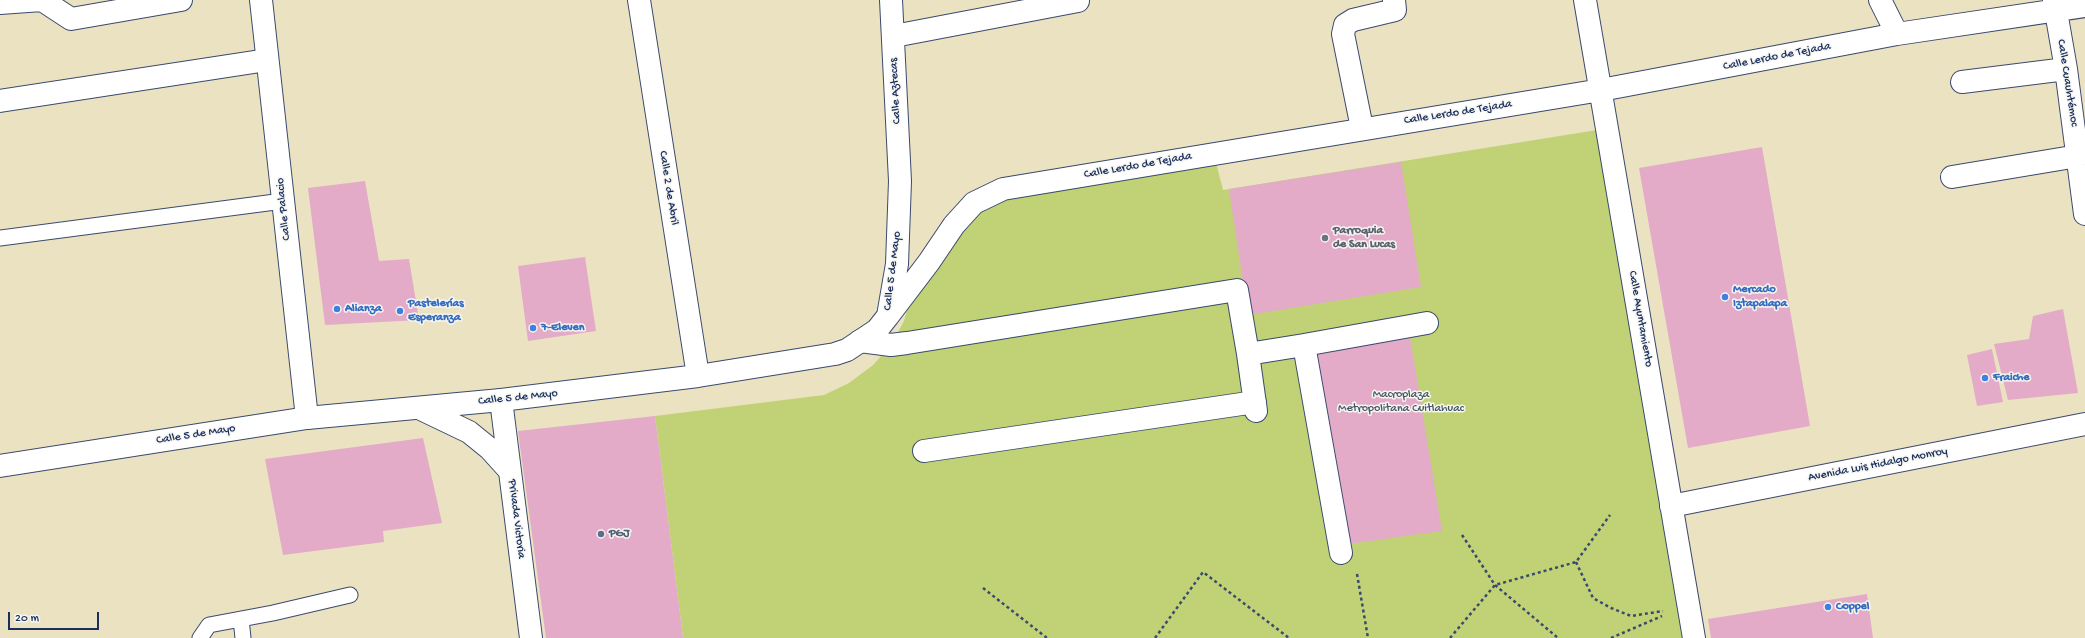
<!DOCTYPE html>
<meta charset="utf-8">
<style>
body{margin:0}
#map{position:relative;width:2085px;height:638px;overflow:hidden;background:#ebe2c2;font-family:"Gochi Hand",sans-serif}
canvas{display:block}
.scale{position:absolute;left:8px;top:612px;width:91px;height:18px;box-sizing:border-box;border:2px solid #1b2f5e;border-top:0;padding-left:5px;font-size:12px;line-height:14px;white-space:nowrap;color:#1b2f5e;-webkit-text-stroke:3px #f6f6f2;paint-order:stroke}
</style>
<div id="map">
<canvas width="2085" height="638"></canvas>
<div class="scale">20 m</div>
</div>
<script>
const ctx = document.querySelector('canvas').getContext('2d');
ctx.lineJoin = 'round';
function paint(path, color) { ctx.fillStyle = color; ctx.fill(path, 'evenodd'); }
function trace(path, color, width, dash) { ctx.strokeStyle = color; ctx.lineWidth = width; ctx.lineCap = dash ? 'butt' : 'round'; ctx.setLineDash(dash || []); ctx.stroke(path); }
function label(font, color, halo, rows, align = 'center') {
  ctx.font = font + ' "Gochi Hand",sans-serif'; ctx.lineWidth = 3; ctx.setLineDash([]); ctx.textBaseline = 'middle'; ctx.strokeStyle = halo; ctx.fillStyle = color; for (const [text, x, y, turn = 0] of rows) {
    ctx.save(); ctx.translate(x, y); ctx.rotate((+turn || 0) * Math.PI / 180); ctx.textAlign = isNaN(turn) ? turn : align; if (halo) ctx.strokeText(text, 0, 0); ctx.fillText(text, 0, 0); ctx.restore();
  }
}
paint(new Path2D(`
 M1597,130L1660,508L1684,638H683L655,416L824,395L849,383L873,365L891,345L904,321L912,291L959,229L998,199L1215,159L1223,190Z`), '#c0d275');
paint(new Path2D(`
 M1762,147L1810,426L1688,448L1639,168Z
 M1401,162L1421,287L1248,315L1229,189Z
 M365,181L379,261L409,259L419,320L325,325L308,188Z
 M585,257L596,331L528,341L518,266Z
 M2063,309L2078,393L2008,400L1994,344L2029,339L2033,316Z
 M1409,331L1442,531L1348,544L1316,347Z
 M1992,349L2003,402L1977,406L1967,355Z
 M655,416L683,638H546L518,431Z
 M423,438L442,523L383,531L384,542L283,555L265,459Z
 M1867,594L1873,638H1711L1708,619Z`), '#e3abc8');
const service = new Path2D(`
 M0,238L283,201
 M241,619L243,638
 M200,638L209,625L273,613L350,595`);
const pedestrian = new Path2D(`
 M860,341L891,345L907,343L1237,290L1248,354L1304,345L1341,553
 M1304,345L1427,323
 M1248,354L1256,411
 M924,451L1255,402`);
const minor = new Path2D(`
 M261,0L307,418
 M639,0L698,376
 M1585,0L1694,638
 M1880,0L1897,34
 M2054,0L2066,69L2085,214
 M0,3L42,0L71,19L181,0
 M894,36L1078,1
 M1962,82L2066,69
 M0,101L267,60
 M1362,128L1343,34L1345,25L1353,20L1395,10L1394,0
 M1952,177L2078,156
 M888,316L929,262L954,225L974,203L1003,189L1601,90L1897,34L2085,6
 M501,400L698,376L835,354L847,350L877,330L888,316L897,264L900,181L891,0
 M1671,506L2085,424`);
const tertiary = new Path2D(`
 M421,409L469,432L490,449L509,470
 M0,466L307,418L501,400L531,638`);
trace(service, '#3a4a6d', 17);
trace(pedestrian, '#3a4a6d', 24);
trace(minor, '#3a4a6d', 24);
trace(tertiary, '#3a4a6d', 24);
trace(new Path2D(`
 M1462,535L1495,585L1558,638
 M1576,562L1593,598L1611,608L1631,616L1663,611
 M1357,574L1368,638
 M983,588L1047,638
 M1155,638L1203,572L1289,638
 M1450,638L1495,585L1576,562L1610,515
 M1611,638L1662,616`), '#3a4a6d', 2.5, [3, 3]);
trace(service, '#fff', 15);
trace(pedestrian, '#fff', 22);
trace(minor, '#fff', 22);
trace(tertiary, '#fff', 22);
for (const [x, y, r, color] of [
 [1325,238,4,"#6b7280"],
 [1725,297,4,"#3f7fe0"],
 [337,309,4,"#3f7fe0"],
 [400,311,4,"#3f7fe0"],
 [533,328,4,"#3f7fe0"],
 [1985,378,4,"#3f7fe0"],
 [601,534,4,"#5c6f8a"],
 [1828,607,4,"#3f7fe0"]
]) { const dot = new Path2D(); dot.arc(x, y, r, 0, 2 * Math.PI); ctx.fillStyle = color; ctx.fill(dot); trace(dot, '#f6f6f2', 1.5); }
label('12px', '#1b2f5e', '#f6f6f2', [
 ["Calle Lerdo de Tejada",1777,57,-11],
 ["Calle Cuauhtémoc",2067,83,81],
 ["Calle Aztecas",896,91,-93],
 ["Calle Lerdo de Tejada",1458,113,-9],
 ["Calle Lerdo de Tejada",1138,166,-10],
 ["Calle 2 de Abril",668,188,81],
 ["Calle Palacio",284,209,-96],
 ["Calle 5 de Mayo",893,271,-83],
 ["Calle Ayuntamiento",1640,319,80],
 ["Calle 5 de Mayo",518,398,-6],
 ["Calle 5 de Mayo",196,435,-9],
 ["Avenida Luis Hidalgo Monroy",1878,465,-11],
 ["Privada Victoria",516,519,83]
]);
label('bold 12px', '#5b616d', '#f6f6f2', [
 ["Parroquia",1333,231],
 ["de San Lucas",1333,245]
], 'left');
label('bold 12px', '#366cbe', '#f6f6f2', [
 ["Mercado",1733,290],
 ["Iztapalapa",1733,304],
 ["Pastelerías",408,304],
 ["Esperanza",408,318],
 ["Alianza",345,309],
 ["7-Eleven",541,328],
 ["Fraiche",1993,378],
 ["Coppel",1836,607]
], 'left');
label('12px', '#445864', '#f6f6f2', [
 ["Macroplaza",1401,395],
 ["Metropolitana Cuitlahuac",1401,409]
]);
label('bold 12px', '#4e5e75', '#f6f6f2', [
 ["PGJ",609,534]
], 'left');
</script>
